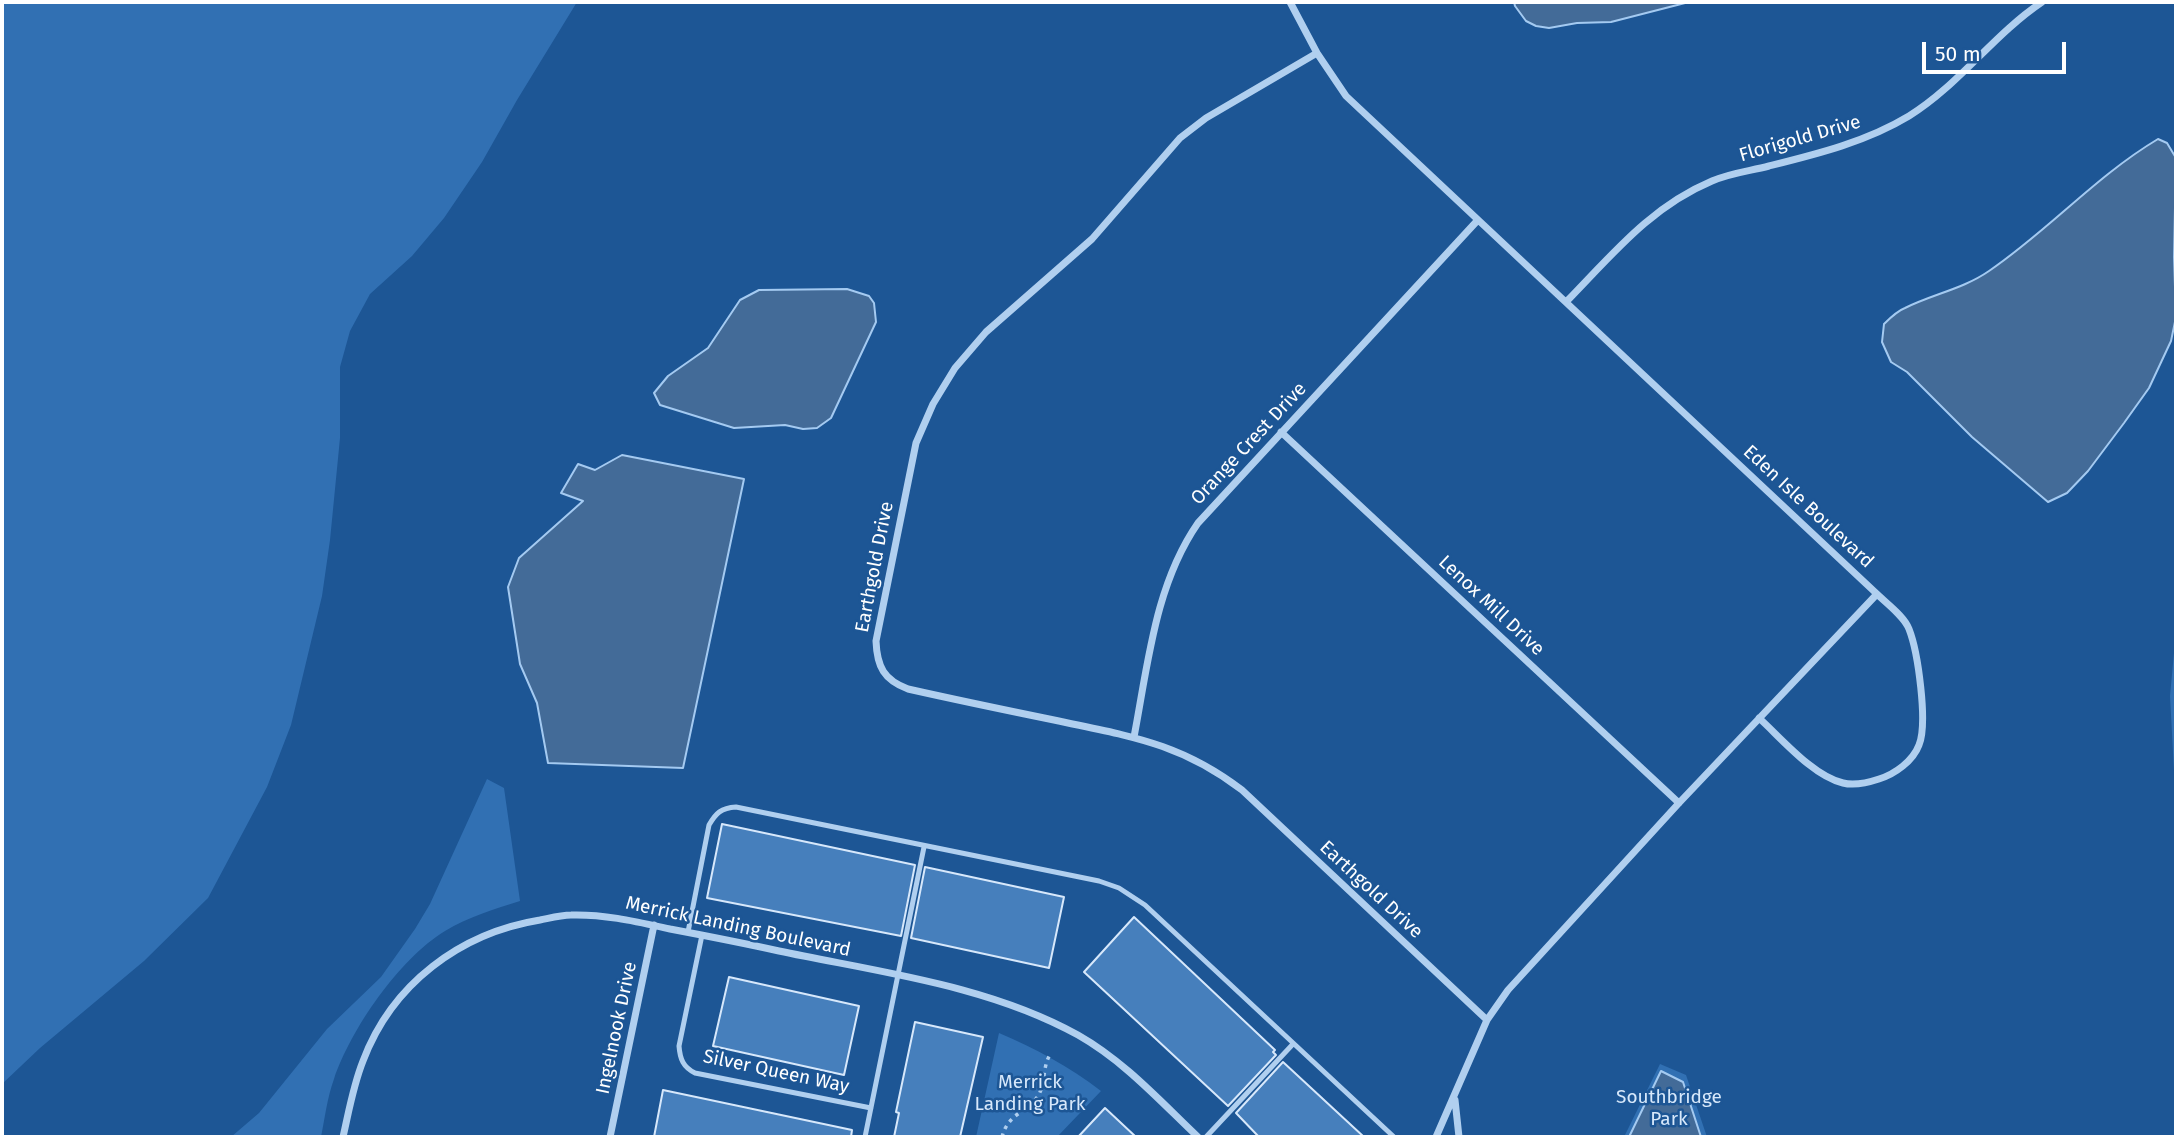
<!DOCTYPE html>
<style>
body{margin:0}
#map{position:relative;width:2178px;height:1139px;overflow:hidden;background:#1d5695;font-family:"Fira Sans",sans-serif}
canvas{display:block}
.frame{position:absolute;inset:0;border:4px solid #fff;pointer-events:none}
.scale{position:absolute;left:1922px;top:42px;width:144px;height:32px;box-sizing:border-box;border:4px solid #fff;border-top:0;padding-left:9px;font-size:21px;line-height:24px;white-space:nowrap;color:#fff;-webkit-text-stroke:5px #1d5695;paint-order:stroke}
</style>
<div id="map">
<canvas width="2178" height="1139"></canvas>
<div class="frame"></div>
<div class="scale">50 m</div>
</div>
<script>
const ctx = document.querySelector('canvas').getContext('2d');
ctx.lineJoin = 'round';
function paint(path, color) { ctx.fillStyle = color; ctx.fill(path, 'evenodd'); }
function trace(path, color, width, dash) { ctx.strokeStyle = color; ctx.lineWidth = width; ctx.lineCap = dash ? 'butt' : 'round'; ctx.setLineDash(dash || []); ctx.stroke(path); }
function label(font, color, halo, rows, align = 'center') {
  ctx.font = font + ' "Fira Sans",sans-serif'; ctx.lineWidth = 5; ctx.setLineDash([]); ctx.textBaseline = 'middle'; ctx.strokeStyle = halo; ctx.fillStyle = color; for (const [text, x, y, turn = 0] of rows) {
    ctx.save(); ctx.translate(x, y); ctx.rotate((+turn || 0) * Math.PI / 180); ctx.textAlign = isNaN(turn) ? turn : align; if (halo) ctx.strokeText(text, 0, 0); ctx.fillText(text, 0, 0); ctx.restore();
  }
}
paint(new Path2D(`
 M2,2H577L517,100L482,162L444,218L412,256L370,294L350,331L340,367V438L330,540L322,596L291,725L267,787L208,898L144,961L40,1048L2,1084Z
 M2176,631V808L2170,696Z
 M487,779L504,788L520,901C495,909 468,917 445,931C399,959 351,1029 334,1079C327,1098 325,1118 321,1137H231L259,1113L327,1029L381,977L415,929L430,904Z
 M999,1033C1036,1049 1069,1066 1101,1091L1057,1137H976Z
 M1660,1064L1686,1075L1707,1137H1624Z`), '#3170b3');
const water = new Path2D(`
 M1514,2H1689L1611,22L1577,23L1549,28L1536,26L1526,21L1515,6Z
 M2158,139L2167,143L2176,158L2174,257L2176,317L2171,341L2149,388L2124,423L2088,471L2067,493L2048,502L1972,437L1907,372L1891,362L1882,342L1884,324C1890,318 1897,311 1905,308C1933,294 1963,289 1989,271C2048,231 2096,176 2158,139Z
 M847,289L869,296L874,303L876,322L831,418L817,428L803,429L785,425L734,428L660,405L654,393L668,376L708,348L740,300L759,290Z
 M622,455L744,479L683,768L548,763L537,703L520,664L508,587L519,558L583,501L561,493L578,464L595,470Z
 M1661,1071L1683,1082L1701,1137H1629Z`);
paint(water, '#436b98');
trace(water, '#a4caf1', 2);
const building = new Path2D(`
 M722,824L915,865L901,936L707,898Z
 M925,867L1064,897L1049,968L911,938Z
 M1134,917L1275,1050L1273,1052L1276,1055L1228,1106L1084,972Z
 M729,977L859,1006L844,1075L713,1046Z
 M915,1022L983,1037L960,1137H894L899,1113L896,1112Z
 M1283,1062L1364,1137H1259L1236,1113Z
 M663,1090L852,1130L851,1137H654Z
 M1105,1108L1136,1137H1078Z`);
paint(building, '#467fbc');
trace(building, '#d7e8fb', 2);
trace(new Path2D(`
 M1002,1137C1008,1113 1027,1113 1038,1096C1046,1083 1042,1066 1051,1053`), '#b0cfef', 3.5, [3.5, 5]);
trace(new Path2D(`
 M688,932L709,825C716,813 721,808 736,807L1099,881L1119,888L1145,905L1394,1137
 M702,935L679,1046C680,1059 683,1067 695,1073L871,1108
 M865,1137L924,847
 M1206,1137L1293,1044`), '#b0cfef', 5);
trace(new Path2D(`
 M1290,2L1317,53L1346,96L1877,594C1887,604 1904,616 1909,629C1918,652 1928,723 1919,745C1913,761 1895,774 1879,779C1867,783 1855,786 1843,783C1813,776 1781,738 1759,718
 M1317,53L1206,118L1180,138L1092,239L986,332L955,368L933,404L916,443L876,641C877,667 884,680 908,689C957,700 1005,710 1054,720C1128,736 1179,742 1242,790L1487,1020
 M1566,302C1612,255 1650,207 1712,181C1730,173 1750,171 1769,166C1817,154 1866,142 1909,116C1959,85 1993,35 2042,2
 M1281,432L1679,803
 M1134,737C1148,664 1155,585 1198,523L1477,221
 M1455,1100L1459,1137
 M343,1137C349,1111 353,1086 363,1061C392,984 460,933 540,920C550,918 561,915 571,915C605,914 638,922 670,929C707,936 743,943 779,951C878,972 988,985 1078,1035C1124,1061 1160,1101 1198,1137
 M610,1137L654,925
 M1436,1137L1487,1020L1508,990L1679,803L1877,594`), '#b0cfef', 7);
label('19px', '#fff', '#1d5695', [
 ["Florigold Drive",1800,139,-16],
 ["Orange Crest Drive",1249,444,-47],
 ["Eden Isle Boulevard",1808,507,43],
 ["Earthgold Drive",875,567,-79],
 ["Lenox Mill Drive",1491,606,43],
 ["Earthgold Drive",1371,890,43],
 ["Merrick Landing Boulevard",738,927,12],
 ["Ingelnook Drive",617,1028,-78],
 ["Silver Queen Way",776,1072,12]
]);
label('19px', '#d7e8fb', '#1d5695', [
 ["Merrick",1030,1083],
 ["Landing Park",1030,1105],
 ["Southbridge",1669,1098],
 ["Park",1669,1120]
]);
</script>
